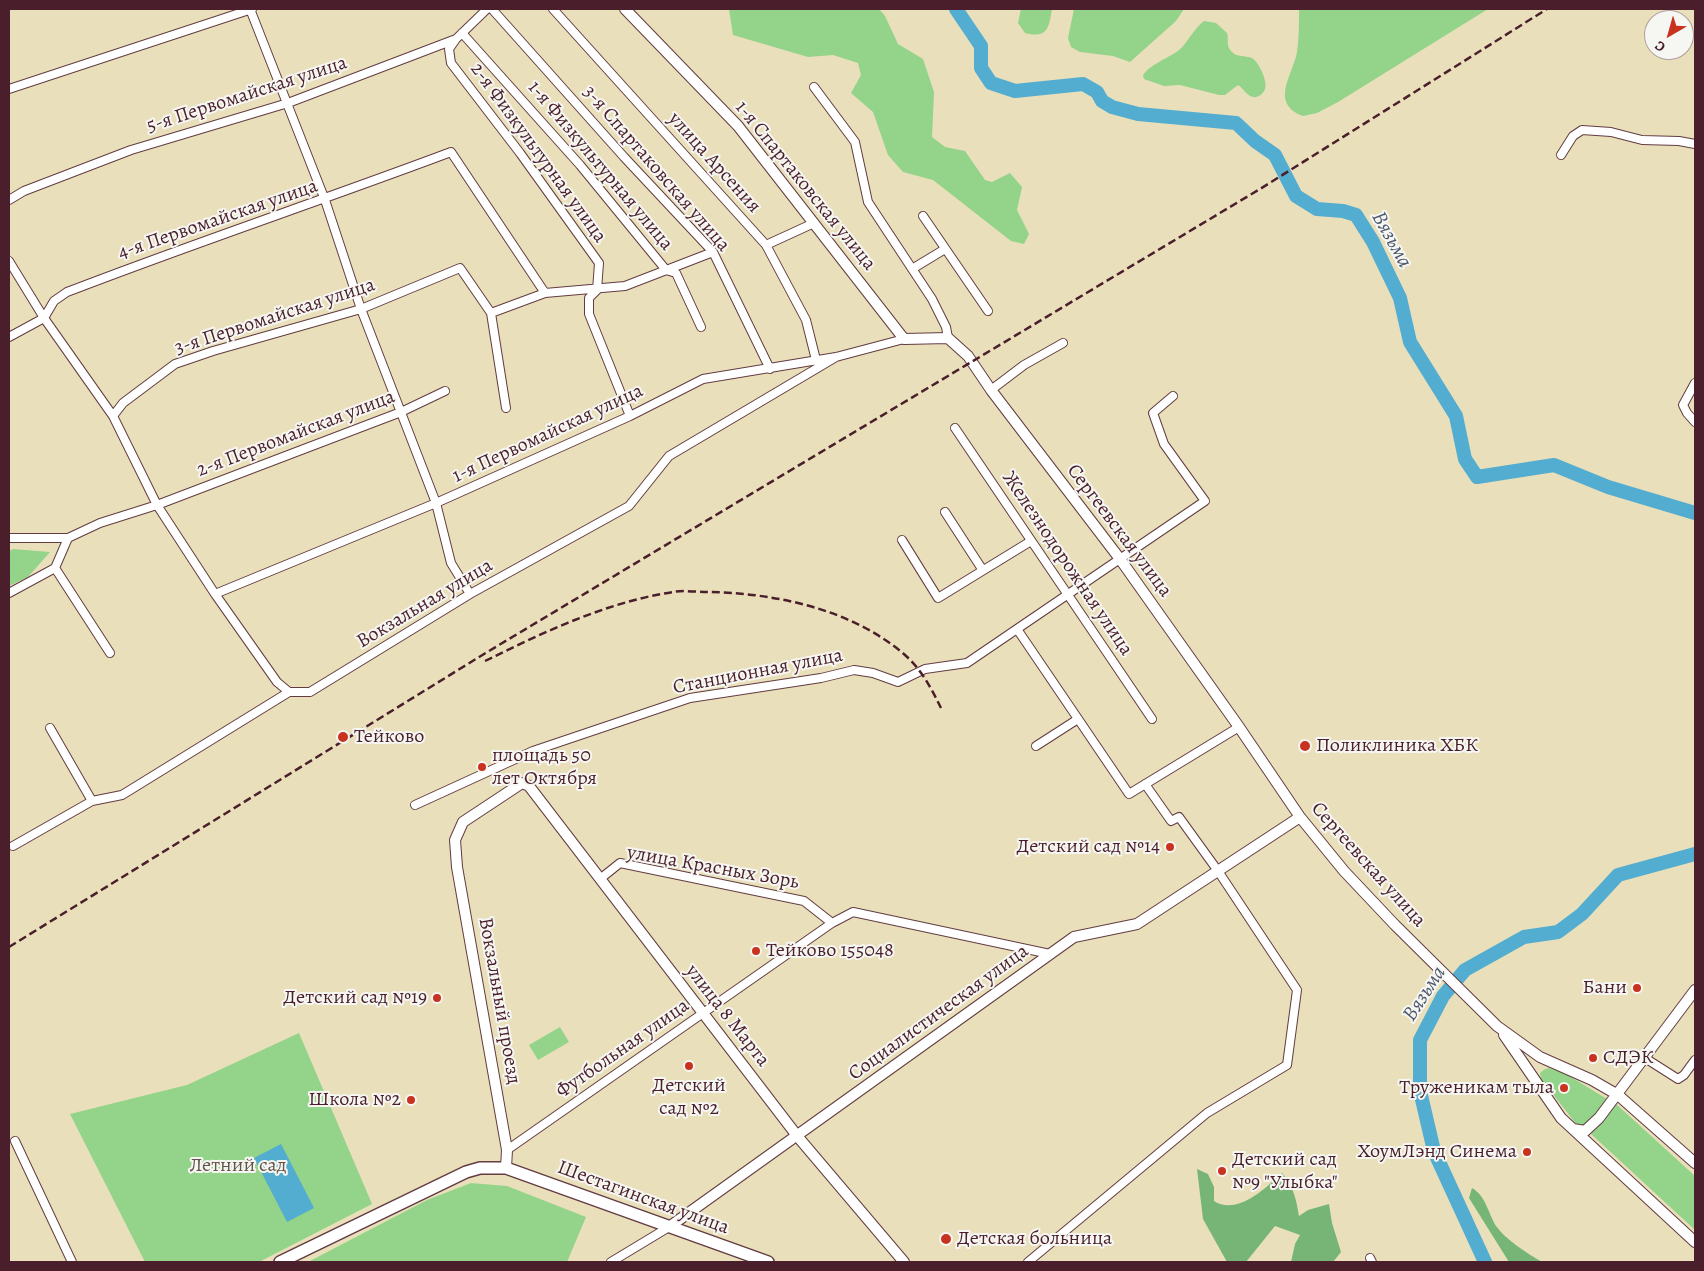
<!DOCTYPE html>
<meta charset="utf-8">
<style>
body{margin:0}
#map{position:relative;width:1704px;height:1271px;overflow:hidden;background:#eadfbb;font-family:Alegreya,serif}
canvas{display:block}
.frame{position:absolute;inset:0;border:10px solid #4a1f2b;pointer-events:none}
.north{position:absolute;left:1644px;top:10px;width:50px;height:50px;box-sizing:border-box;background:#f6f6f2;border:1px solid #b1a0a2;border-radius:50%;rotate:218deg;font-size:14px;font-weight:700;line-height:20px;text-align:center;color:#4a1f2b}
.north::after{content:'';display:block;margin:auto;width:18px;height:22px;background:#c8321e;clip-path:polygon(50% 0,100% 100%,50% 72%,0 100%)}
</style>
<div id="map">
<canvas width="1704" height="1271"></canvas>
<div class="frame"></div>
<div class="north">С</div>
</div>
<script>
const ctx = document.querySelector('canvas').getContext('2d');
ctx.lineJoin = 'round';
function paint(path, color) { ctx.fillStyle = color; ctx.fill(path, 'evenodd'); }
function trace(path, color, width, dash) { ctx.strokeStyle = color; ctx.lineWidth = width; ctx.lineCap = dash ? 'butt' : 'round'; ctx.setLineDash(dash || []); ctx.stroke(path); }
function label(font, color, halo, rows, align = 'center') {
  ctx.font = font + ' Alegreya,serif'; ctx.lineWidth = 4; ctx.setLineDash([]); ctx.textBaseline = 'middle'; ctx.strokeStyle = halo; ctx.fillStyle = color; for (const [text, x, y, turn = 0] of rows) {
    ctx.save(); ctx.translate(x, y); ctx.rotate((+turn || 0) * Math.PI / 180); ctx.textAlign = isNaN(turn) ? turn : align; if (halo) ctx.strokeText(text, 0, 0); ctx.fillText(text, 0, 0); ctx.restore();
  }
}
paint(new Path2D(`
 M729,9H879L885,16L898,44L923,59L934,92L932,137L945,147L965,151L985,180L992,182L1010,173L1022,187L1017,210L1029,234L1024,244L1011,241L933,180L903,172L888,155L873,112L851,93L861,75L858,63L833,55L808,57L733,35Z
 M1021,9H1052C1049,27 1048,39 1025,33L1018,23Z
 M1074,9H1184L1176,21L1130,62L1113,56L1080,52L1071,47L1068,38Z
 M1299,9H1488L1338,102L1317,113L1303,116C1269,103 1293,75 1297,52C1299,38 1299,23 1299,9Z
 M1204,21L1216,23L1227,33C1229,39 1226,46 1231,51C1237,58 1245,55 1252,58C1259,62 1268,82 1265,89C1263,94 1258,98 1253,97C1247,96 1244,89 1238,85L1225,95H1219L1180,85L1164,86L1144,79L1143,76C1147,66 1168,58 1178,51C1188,43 1193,29 1204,21Z
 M13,549L50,552L28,577L9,586V551Z
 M560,1027L569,1042L538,1060L529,1045Z
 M299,1033L372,1204L259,1262H145L70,1114L187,1085Z
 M1549,1068L1566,1074L1607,1099L1587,1127L1577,1125L1541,1079L1540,1073L1545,1069Z
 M1615,1103L1695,1176V1230L1590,1133Z
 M471,1183L507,1186L586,1217L567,1262H308L427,1200Z`), '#93d38a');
paint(new Path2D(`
 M1197,1169L1208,1174L1214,1187V1201C1237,1216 1266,1188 1282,1173C1294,1188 1296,1198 1299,1216L1308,1210L1329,1204L1332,1223L1341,1252L1333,1262H1291L1295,1244L1300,1235L1275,1226L1246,1262H1227L1203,1219Z
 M1472,1188C1486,1196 1488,1213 1496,1226C1507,1241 1527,1253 1542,1262H1509L1469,1198Z`), '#76b576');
paint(new Path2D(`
 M281,1144L314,1208L287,1222L254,1158Z`), '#52add0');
trace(new Path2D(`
 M956,9L981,46V68L991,83L1015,91L1083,84L1097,92L1102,101L1112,107L1138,114L1236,123L1255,141L1275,155L1296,196L1317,209L1343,211L1356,215L1373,242L1400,298L1410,342L1456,416L1465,459L1477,477L1554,465L1608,487L1695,513
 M1485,1262L1434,1151L1420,1091V1040L1443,996L1465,970L1524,937L1558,932L1582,914L1618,875L1695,854`), '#52add0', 14);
const minor = new Path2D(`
 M250,9L325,200L361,309L436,503L451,563L470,594
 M492,9L624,157L713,252L770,369
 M553,9L766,245L806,320L816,360
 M462,33L580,165L666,270L676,273L701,327
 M456,39L449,49L451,63L520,153L599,263L597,290L589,298V314L630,416
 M814,87L855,142L868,202L932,299L946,327L948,338
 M9,89L252,9
 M1561,155L1573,136L1582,130L1611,132L1642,140L1679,141L1695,144
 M9,200L24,191L131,150L288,103L456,39L487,9
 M923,216L988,311
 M766,245L814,223
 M9,261L44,318L113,416L157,505L215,594L277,682L289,692
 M912,269L945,249
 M491,313L545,293L625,286L713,252
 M9,337L44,318L54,301L67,292C194,243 323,200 451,152L545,293
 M1695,383L1683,405L1687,413L1695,422
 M991,390L1024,365L1063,343
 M113,416L123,403L175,364L213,351L361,309L460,268L491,313L506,408
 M955,428L1152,719
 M945,512L982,569
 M9,538H68
 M902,540L938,598L1031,541
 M55,568L110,653
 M9,593L55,568L68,538L100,523L157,505L401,412L445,391
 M215,594L436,503L630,416L703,379L836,357L904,339
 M1017,629L1129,794L1239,727
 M50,728L92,801
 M1036,746L1078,719
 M415,805L533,751L690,698L821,678L854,670L873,673L898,682L925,669L967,663L1205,501L1164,444L1153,413L1173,396
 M13,846L92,801L122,795L289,692H310L470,594L629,506L669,456L836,357
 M600,879L620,863L804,901L832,923L853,912L1050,954
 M1645,1058L1678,1079L1684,1075L1695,1060
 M15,1141L72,1262
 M507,1150L832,923
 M1370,1258L1372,1262
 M611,1262L669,1227
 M1028,1262L1207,1113L1287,1065L1297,990L1218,871L1179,817L1171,821L1145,784`);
const tertiary = new Path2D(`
 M625,9L738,126L904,339L948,338L968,356L991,390L1120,559L1239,727L1300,817L1344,871L1395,925L1497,1026L1540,1057L1592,1080L1618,1095L1695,1163
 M1504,1035L1561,1118L1695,1242
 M1573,1129L1585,1131L1599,1118L1695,990
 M506,1168L507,1150L457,867L455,840L463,822L522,783L529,786L798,1137L904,1262
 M669,1227L1074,937L1137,924L1300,817`);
const secondary = new Path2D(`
 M280,1262L466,1172L480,1168H506L768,1262`);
trace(minor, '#623c41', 10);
trace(tertiary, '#623c41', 12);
trace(secondary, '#623c41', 14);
trace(minor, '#fff', 8);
trace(tertiary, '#fff', 10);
trace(secondary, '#fff', 11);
trace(new Path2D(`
 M485,661C544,632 607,602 673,592C683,590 696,592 707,592C775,593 852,609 905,655C922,670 931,688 941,708
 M9,947L484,654L1260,189L1547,9`), '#4a1f2b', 2.5, [8, 4]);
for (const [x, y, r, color] of [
 [343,737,6,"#c8321e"],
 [1305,746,6,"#c8321e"],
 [482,767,5,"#c8321e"],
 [1170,847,5,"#c8321e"],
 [756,951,5,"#c8321e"],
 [1637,988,5,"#c8321e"],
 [437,998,5,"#c8321e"],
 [1593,1058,5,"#c8321e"],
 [689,1066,5,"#c8321e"],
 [1564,1088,5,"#c8321e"],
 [411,1100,5,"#c8321e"],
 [1527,1152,5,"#c8321e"],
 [1222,1171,5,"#c8321e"],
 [946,1239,6,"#c8321e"]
]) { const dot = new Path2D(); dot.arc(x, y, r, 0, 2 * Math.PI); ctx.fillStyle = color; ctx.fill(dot); trace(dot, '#f6f6f2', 2); }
label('20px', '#4a1f2b', '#f6f6f2', [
 ["5-я Первомайская улица",247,95,-18],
 ["2-я Физкультурная улица",538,153,54],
 ["улица Арсения",714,163,48],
 ["1-я Физкультурная улица",600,166,50],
 ["3-я Спартаковская улица",656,169,49],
 ["1-я Спартаковская улица",805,186,51],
 ["4-я Первомайская улица",218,220,-19],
 ["3-я Первомайская улица",275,317,-18],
 ["2-я Первомайская улица",296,434,-21],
 ["1-я Первомайская улица",548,434,-25],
 ["Сергеевская улица",1119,531,53],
 ["Железнодорожная улица",1067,564,56],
 ["Вокзальная улица",425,604,-31],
 ["Станционная улица",758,672,-11],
 ["Сергеевская улица",1368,865,48],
 ["улица Красных Зорь",713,868,10],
 ["Вокзальный проезд",499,1001,80],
 ["Социалистическая улица",939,1013,-36],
 ["улица 8 Марта",727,1016,52],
 ["Футбольная улица",623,1049,-35],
 ["Шестагинская улица",643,1198,20]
]);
label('20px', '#4a1f2b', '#f6f6f2', [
 ["Тейково",354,737],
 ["Поликлиника ХБК",1316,746],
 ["площадь 50",492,756],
 ["лет Октября",492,779],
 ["Детский сад №14",1160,847,"right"],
 ["Тейково 155048",766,951],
 ["Бани",1627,988,"right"],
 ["Детский сад №19",427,998,"right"],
 ["СДЭК",1603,1058],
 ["Детский",689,1086,"center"],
 ["сад №2",689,1109,"center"],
 ["Труженикам тыла",1554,1088,"right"],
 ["Школа №2",401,1100,"right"],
 ["ХоумЛэнд Синема",1517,1152,"right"],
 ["Детский сад",1232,1160],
 ["№9 \"Улыбка\"",1232,1183],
 ["Детская больница",957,1239]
], 'left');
label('20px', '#605548', '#f6f6f2', [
 ["Летний сад",238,1166]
]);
label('italic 21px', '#4d586d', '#f6f6f2', [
 ["Вязьма",1391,240,61],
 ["Вязьма",1425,994,-57]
]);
</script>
